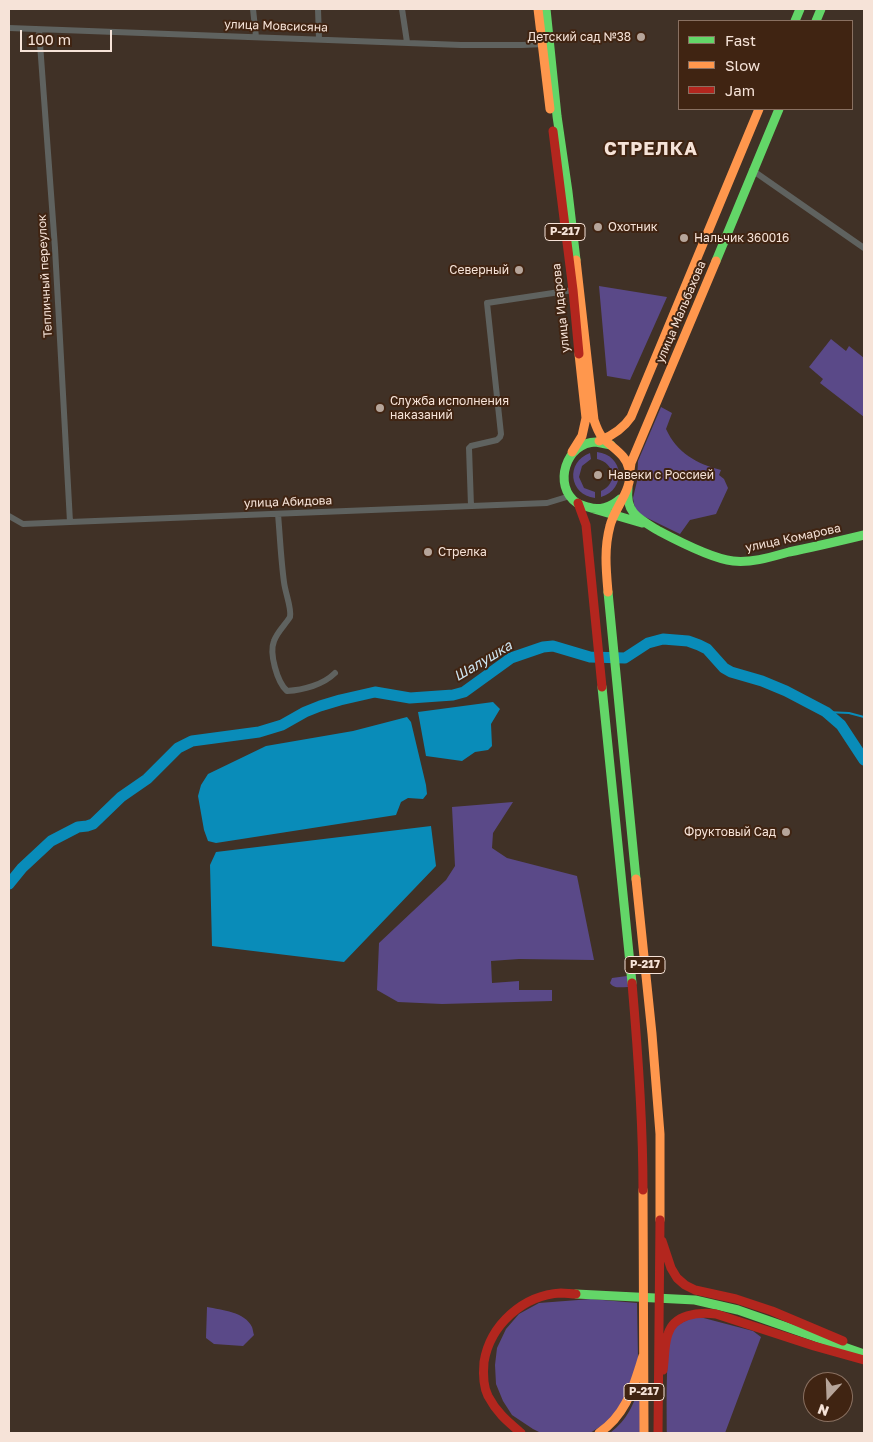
<!DOCTYPE html>
<meta charset="utf-8">
<style>
body{margin:0}
#map{position:relative;width:873px;height:1442px;overflow:hidden;background:#403126;font-family:"Golos Text",sans-serif}
canvas{display:block}
.frame{position:absolute;inset:0;border:10px solid #f6e3d8;pointer-events:none}
.legend{position:absolute;left:678px;top:20px;width:175px;height:90px;box-sizing:border-box;background:#402412;border:1px solid #897061;margin:0;padding:6px 9px;list-style:none;font-size:15px;color:#f6e3d8}
.legend li{display:flex;align-items:center;gap:10px;height:25px}
.legend b{width:25px;border:1px solid #897061}
.north{position:absolute;left:803px;top:1372px;width:50px;height:50px;box-sizing:border-box;background:#402412;border:1px solid #897061;border-radius:50%;rotate:200deg;font-size:14px;font-weight:700;line-height:20px;text-align:center;color:#f6e3d8}
.north::after{content:'';display:block;margin:auto;width:18px;height:22px;background:#b6a59a;clip-path:polygon(50% 0,100% 100%,50% 72%,0 100%)}
.scale{position:absolute;left:20px;top:30px;width:92px;height:22px;box-sizing:border-box;border:2px solid #f6e3d8;border-top:0;padding-left:6px;font-size:15px;line-height:18px;white-space:nowrap;color:#f6e3d8;-webkit-text-stroke:4px #402412;paint-order:stroke}
</style>
<div id="map">
<canvas width="873" height="1442"></canvas>
<div class="frame"></div>
<ul class="legend">
<li><b style="height:6px;background:#63d668"></b>Fast</li>
<li><b style="height:6px;background:#ff974d"></b>Slow</li>
<li><b style="height:6px;background:#b3261e"></b>Jam</li>
</ul>
<div class="north">N</div>
<div class="scale">100 m</div>
</div>
<script>
const ctx = document.querySelector('canvas').getContext('2d');
ctx.lineJoin = 'round';
function paint(path, color) { ctx.fillStyle = color; ctx.fill(path, 'evenodd'); }
function trace(path, color, width, dash) { ctx.strokeStyle = color; ctx.lineWidth = width; ctx.lineCap = dash ? 'butt' : 'round'; ctx.setLineDash(dash || []); ctx.stroke(path); }
function label(font, color, halo, rows, align = 'center') {
  ctx.font = font + ' "Golos Text",sans-serif'; ctx.lineWidth = 4; ctx.setLineDash([]); ctx.textBaseline = 'middle'; ctx.strokeStyle = halo; ctx.fillStyle = color; for (const [text, x, y, turn = 0] of rows) {
    ctx.save(); ctx.translate(x, y); ctx.rotate((+turn || 0) * Math.PI / 180); ctx.textAlign = isNaN(turn) ? turn : align; if (halo) ctx.strokeText(text, 0, 0); ctx.fillText(text, 0, 0); ctx.restore();
  }
}
paint(new Path2D(`
 M599,286L667,297L630,380L607,376Z
 M831,339L846,351L849,346L864,358V417L820,383L823,379L809,367Z
 M661,407L672,413L666,429C677,453 697,464 721,470L719,475L724,479L728,488L716,514L690,520L680,534L639,514L635,509L633,498L637,481L638,461Z
 M597,452C624,455 627,489 601,497V491C618,484 615,463 597,459Z
 M590,453L591,459L582,466L579,477L584,488L595,492V498C569,495 565,462 590,453Z
 M513,802L493,833L492,848L507,858L577,876L594,960L519,959L491,961L492,983L519,981V990H552V1001L442,1004L398,1002L377,990L379,943L446,880L455,866L452,807Z
 M627,976L628,987C621,987 614,989 610,983L612,978Z
 M591,1299L637,1303L638,1359L624,1403L609,1421L590,1433H541L533,1429L512,1415L503,1401L496,1384L495,1365L497,1348L506,1329L519,1314L539,1303Z
 M207,1307C222,1310 245,1312 252,1327C253,1330 253,1332 254,1335L243,1346L214,1344L206,1338Z
 M696,1316L753,1331L761,1337L725,1433H667C667,1414 665,1344 673,1331C678,1323 688,1320 696,1316Z
 M641,1384L640,1433H610C628,1419 633,1405 641,1384Z`), '#5a4988');
paint(new Path2D(`
 M493,702L500,709L491,724L492,746L488,750L475,752L462,761L426,756L418,712Z
 M407,717L411,722L426,785L427,794L423,799L408,798L401,802L396,815L216,843L208,841L204,830L198,796L201,785L208,774L266,746L353,731Z
 M431,826L436,866L344,962L212,946L210,865L216,852Z`), '#098cb9');
trace(new Path2D(`
 M826,712L849,713L864,717`), '#098cb9', 2);
trace(new Path2D(`
 M9,884L22,868L51,841L78,827L87,826L93,824L121,797L147,779L178,748L192,741L259,732L282,725L305,712L320,706L340,700L375,692L410,698L453,695L464,692L511,658L543,647L553,646L590,657L625,658L648,643L663,639L688,641L699,645L707,649L724,668L731,672L762,681L786,691L826,712L841,725L864,760`), '#098cb9', 11);
trace(new Path2D(`
 M253,9L256,37
 M318,9L319,39
 M402,9L407,42
 M9,28L461,45H522L545,44
 M39,30L55,248L70,522
 M752,170L864,248
 M471,506L469,448L471,446L497,440L500,437L501,434L487,303L573,290
 M278,514C280,537 281,560 284,582C285,592 292,609 290,617C285,625 277,632 274,641C269,653 277,682 287,691C303,690 323,685 335,673
 M9,516L23,524L70,522L547,503L570,496`), '#5f625f', 6);
trace(new Path2D(`
 M546,9L557,116L568,192L576,260
 M795,21L800,9
 M816,21L821,9
 M716,261L779,109
 M611,445C606,444 601,443 596,442C566,442 552,486 577,503C580,505 584,506 588,507C599,511 611,507 620,499
 M628,488C625,513 639,519 659,531C676,540 714,559 733,561C752,563 771,557 789,552C814,547 839,541 864,535
 M594,509L642,523
 M608,592L636,879
 M602,687L632,983
 M576,1294L695,1300L738,1310L864,1354`), '#63d668', 9);
trace(new Path2D(`
 M538,9L550,109
 M576,260L594,420C596,426 598,432 602,437C612,448 626,454 629,469C634,489 614,508 610,526C604,548 606,569 608,592
 M599,441C612,436 623,429 631,417L759,109
 M572,452L582,436L586,418L579,354
 M630,470L631,463L716,261
 M636,879L652,1034L660,1134V1220
 M643,1190L644,1433
 M599,1433C627,1414 633,1387 643,1356`), '#ff974d', 9);
trace(new Path2D(`
 M553,131L573,290L579,354
 M578,503L586,525L602,687
 M632,983C638,1052 643,1121 643,1190
 M662,1241L671,1268L677,1278L685,1285L695,1290L736,1299L772,1311L843,1341
 M663,1370C665,1358 664,1345 668,1334C674,1314 698,1312 716,1314L814,1346L864,1360
 M521,1433C507,1421 497,1413 488,1396C483,1386 483,1373 484,1362C490,1325 523,1295 561,1293C566,1293 571,1294 576,1294
 M658,1433L660,1220`), '#b3261e', 9);
for (const [x, y, r, color] of [
 [641,37,5,"#b6a59a"],
 [598,227,5,"#b6a59a"],
 [684,238,5,"#b6a59a"],
 [519,270,5,"#b6a59a"],
 [380,408,5,"#b6a59a"],
 [598,475,5,"#b6a59a"],
 [428,552,5,"#b6a59a"],
 [786,832,5,"#b6a59a"]
]) { const dot = new Path2D(); dot.arc(x, y, r, 0, 2 * Math.PI); ctx.fillStyle = color; ctx.fill(dot); trace(dot, '#402412', 2); }
for (const [x, y, w] of [
 [565,232,40],
 [645,965,40],
 [644,1392,40]
]) { const box = new Path2D(); box.roundRect(x - w / 2, y - 8.5, w, 17, 4); ctx.fillStyle = '#402412'; ctx.fill(box); trace(box, '#f6e3d8', 1); }
label('bold 11px', '#f6e3d8', null, [
 ["Р-217",565,232],
 ["Р-217",645,965],
 ["Р-217",644,1392]
]);
label('12px', '#f6e3d8', '#402412', [
 ["улица Мовсисяна",276,26,2],
 ["Тепличный переулок",45,276,-93],
 ["улица Идарова",561,308,-96],
 ["улица Мальбахова",681,312,-67],
 ["улица Абидова",288,502,-2],
 ["улица Комарова",793,538,-12]
]);
label('12px', '#f6e3d8', '#402412', [
 ["Детский сад №38",631,37,"right"],
 ["Охотник",608,227],
 ["Нальчик 360016",694,238],
 ["Северный",509,270,"right"],
 ["Служба исполнения",390,401],
 ["наказаний",390,415],
 ["Навеки с Россией",608,475],
 ["Стрелка",438,552],
 ["Фруктовый Сад",776,832,"right"]
], 'left');
label('italic 14px', '#cee6f3', '#402412', [
 ["Шалушка",483,661,-31]
]);
ctx.letterSpacing = '1px';
label('bold 18px', '#f6e3d8', '#402412', [
 ["СТРЕЛКА",651,149]
]);
ctx.letterSpacing = '0px';
</script>
